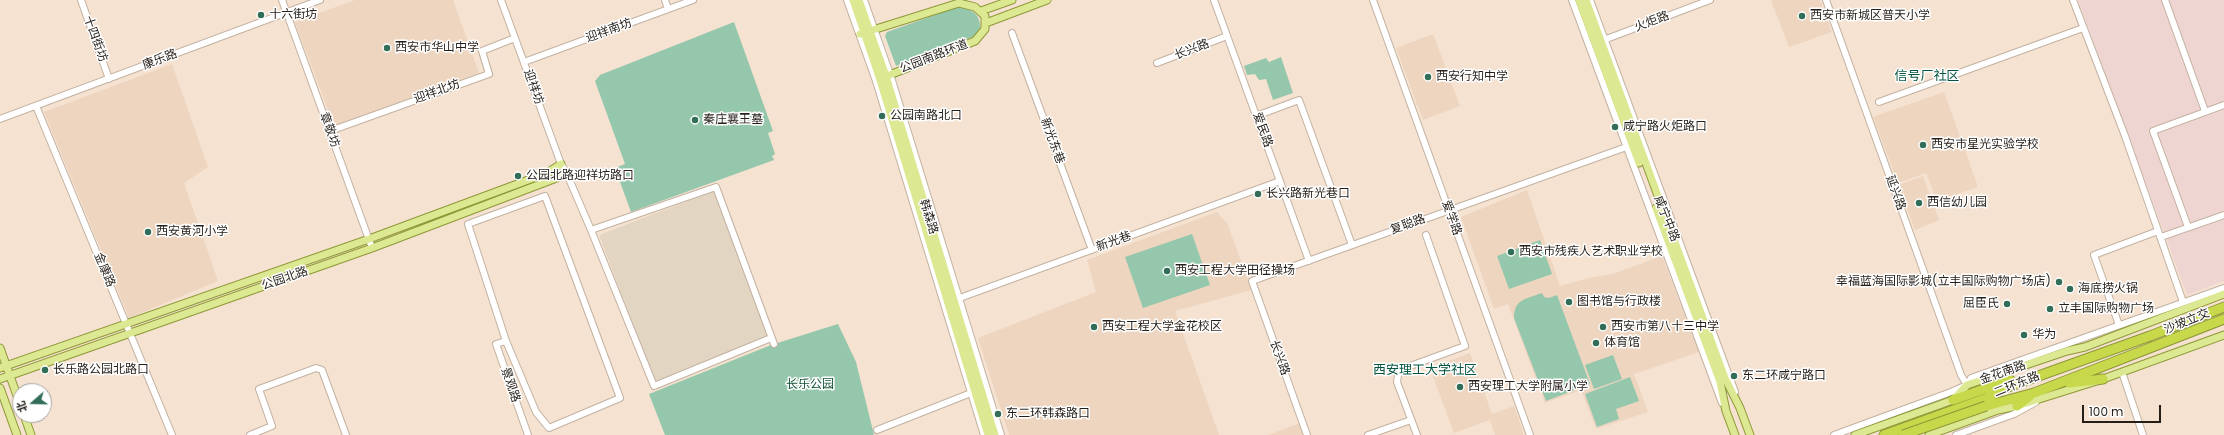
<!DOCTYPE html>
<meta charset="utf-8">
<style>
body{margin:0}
#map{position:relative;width:2224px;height:435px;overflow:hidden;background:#f5e2d1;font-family:Poppins,"Noto Sans SC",sans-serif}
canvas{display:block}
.north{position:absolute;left:12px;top:383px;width:40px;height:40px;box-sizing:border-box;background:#fff;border:1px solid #a8a5a3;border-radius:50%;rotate:250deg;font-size:11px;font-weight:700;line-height:16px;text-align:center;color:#251e18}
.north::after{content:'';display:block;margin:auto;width:14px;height:18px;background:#316d57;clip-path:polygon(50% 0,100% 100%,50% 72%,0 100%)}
.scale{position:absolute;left:2082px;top:405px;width:79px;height:18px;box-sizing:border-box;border:2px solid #251e18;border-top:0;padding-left:5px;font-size:12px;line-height:14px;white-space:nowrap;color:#251e18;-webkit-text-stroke:3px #fff;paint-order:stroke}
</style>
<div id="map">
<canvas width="2224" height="435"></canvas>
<div class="north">北</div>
<div class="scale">100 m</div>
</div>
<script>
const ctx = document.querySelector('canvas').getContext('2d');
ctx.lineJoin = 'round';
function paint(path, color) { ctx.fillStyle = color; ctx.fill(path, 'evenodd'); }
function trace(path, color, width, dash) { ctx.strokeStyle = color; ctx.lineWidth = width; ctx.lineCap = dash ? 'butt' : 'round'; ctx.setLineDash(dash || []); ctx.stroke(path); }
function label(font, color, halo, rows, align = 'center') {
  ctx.font = font + ' Poppins,"Noto Sans SC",sans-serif'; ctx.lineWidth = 3; ctx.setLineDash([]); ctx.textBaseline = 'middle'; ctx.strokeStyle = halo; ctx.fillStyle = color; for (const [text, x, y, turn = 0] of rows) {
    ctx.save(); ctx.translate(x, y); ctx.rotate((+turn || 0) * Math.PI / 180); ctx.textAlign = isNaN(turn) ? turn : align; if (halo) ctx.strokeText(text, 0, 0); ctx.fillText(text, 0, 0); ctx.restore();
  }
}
paint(new Path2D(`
 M716,190L769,340L656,386L599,235Z`), '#e2d6c3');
paint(new Path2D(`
 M2078,0H2224V281L2187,295Z`), '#efd5d2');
paint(new Path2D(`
 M355,0H453L479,73L334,126L295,22Z
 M1771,0H1820L1832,32L1789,47Z
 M1433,34L1460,106L1423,120L1396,48Z
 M172,64L208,167L184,183L218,281L129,318L44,112Z
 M1944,92L1978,187L1937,201L1926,173L1898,183L1873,117Z
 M1923,176L1939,220L1915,230L1898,185Z
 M1527,190L1560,286L1593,277L1613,274L1662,256L1699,352L1634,374L1648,412L1596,429L1581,390L1545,403L1508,304L1494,309L1461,217Z
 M1217,212L1227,223L1252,290L1175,311L1219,435H1009L978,338L1096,292L1087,260Z
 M1470,353L1492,414L1514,406L1524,435H1495L1490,420L1454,433L1430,368Z
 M1300,423L1304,435H1268Z`), '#edd5bf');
paint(new Path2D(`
 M960,6C973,10 981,15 980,30L975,36L896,66L885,36L887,32Z
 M734,22L773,131L768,133L775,154L772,156L774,160L631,212L615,168L625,164L595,81L600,75Z
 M1281,57L1293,93L1273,100L1266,79L1259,80L1255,74L1247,75L1244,66L1266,58L1269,62Z
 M1192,234L1210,285L1143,308L1125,257Z
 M1540,240L1552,274L1509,289L1497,256Z
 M1542,293L1544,297L1549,298L1557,295L1590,384L1546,401L1514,318C1514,299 1526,299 1542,293Z
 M838,324L856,362L874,435H665L649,394L771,345Z
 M1613,355L1622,379L1594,389L1585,365Z
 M1630,377L1639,401L1616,409L1619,419L1597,427L1585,394Z`), '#95c7ac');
const minor = new Path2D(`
 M81,0L109,79
 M282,0L372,248
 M501,0L561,164L567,174L591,230L654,386L771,338
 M665,0L668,9
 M847,0L876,81L984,435
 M864,0L890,74L1001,435
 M1214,0L1309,261
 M1373,0L1530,435
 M1572,0L1722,403
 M1590,0L1735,392
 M1826,0L1961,375L1967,385
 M2073,0L2125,136L2183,302
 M2165,0L2205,111
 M1012,33L1092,250
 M1601,41L1710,0
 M524,62L693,0
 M1157,63L1227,36
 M1879,102L2083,28
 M36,106L172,435
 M1256,116L1299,100L1352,245
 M0,119L320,0
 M330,131L489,74L482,51L515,38
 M545,196L620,398L549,428L536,412L506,341L468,224Z
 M2188,227L2153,131L2224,105
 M591,230L716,187L774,344
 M2161,237L2224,215
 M957,299L1280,181
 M2119,325L2094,255L2158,231
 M506,341L496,344L528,435
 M2122,372L2143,435
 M877,430L971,393
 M250,435L272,426L259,389L316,368L322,370L346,435
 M1307,435L1252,281L1632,145
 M1368,435L1411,420
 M1417,435L1397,382L1398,375L1402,369L1465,346L1426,235
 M1834,435L1951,392L1967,385L1971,378L2224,288
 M1956,435L2014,414L2036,402`);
const major = new Path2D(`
 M853,0L880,80L988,435
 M859,0L886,76L995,435
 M1579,0L1639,163
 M1586,0L1725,378L1740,408L1750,435
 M981,11L1012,0
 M986,23L1047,0
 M860,34L959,3L975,7L985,16V29L975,41L882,78
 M1656,208L1720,382L1726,411L1735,435
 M0,348L20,404
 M0,368L369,239L547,173L561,164
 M0,379L372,248L567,174
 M0,388L17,435
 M24,415L31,435
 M1855,435L1953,400L1967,385L2067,351L2085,347L2224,294
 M1929,435L1998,410L2017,406L2103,379L2224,335`);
const highway = new Path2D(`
 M2069,383L2103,379
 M1953,400L2010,380
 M1986,406L2034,393L2224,319
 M2017,406L2030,396
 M1884,435L1987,398L2005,388L2150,336L2224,307`);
trace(minor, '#c3b1a1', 8);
trace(major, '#8e9838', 9);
trace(highway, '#8e9838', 11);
trace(minor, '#fff', 6);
trace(major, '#dde892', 7);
trace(highway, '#c7d94a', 9);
const highwayBridge = new Path2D(`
 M1903,435L1986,406`);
trace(highwayBridge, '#8e9838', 11, []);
trace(highwayBridge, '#c7d94a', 9);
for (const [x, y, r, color] of [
 [261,15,4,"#316d57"],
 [1802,16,4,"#316d57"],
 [387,48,4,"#316d57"],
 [1428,77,4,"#316d57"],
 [882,116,4,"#316d57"],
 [695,120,4,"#316d57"],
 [1615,127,4,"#316d57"],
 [1923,145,4,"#316d57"],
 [518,176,4,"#316d57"],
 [1258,194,4,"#316d57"],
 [1919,203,4,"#316d57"],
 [148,232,4,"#316d57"],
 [1511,252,4,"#316d57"],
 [1167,271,4,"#316d57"],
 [2059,282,4,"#316d57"],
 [2070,289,4,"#316d57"],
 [1569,302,4,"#316d57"],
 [2007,304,4,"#316d57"],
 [2050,309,4,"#316d57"],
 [1094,327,4,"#316d57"],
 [1603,327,4,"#316d57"],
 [2024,335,4,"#316d57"],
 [1596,343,4,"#316d57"],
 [45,370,4,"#316d57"],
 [1734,376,4,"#316d57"],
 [1460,387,4,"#316d57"],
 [998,414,4,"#316d57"]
]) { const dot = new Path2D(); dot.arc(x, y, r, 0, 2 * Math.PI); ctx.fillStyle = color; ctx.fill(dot); trace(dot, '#fff', 1.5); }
label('12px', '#251e18', '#fff', [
 ["十六街坊",269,15],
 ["西安市新城区普天小学",1810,16],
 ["西安市华山中学",395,48],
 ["西安行知中学",1436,77],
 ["公园南路北口",890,116],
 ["秦庄襄王墓",703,120],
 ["咸宁路火炬路口",1623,127],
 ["西安市星光实验学校",1931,145],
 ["公园北路迎祥坊路口",526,176],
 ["长兴路新光巷口",1266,194],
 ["西信幼儿园",1927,203],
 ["西安黄河小学",156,232],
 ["西安市残疾人艺术职业学校",1519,252],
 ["西安工程大学田径操场",1175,271],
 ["幸福蓝海国际影城(立丰国际购物广场店)",2051,282,"right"],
 ["海底捞火锅",2078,289],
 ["图书馆与行政楼",1577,302],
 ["屈臣氏",1999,304,"right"],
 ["立丰国际购物广场",2058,309],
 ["西安工程大学金花校区",1102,327],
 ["西安市第八十三中学",1611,327],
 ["华为",2032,335],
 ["体育馆",1604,343],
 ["长乐路公园北路口",53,370],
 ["东二环咸宁路口",1742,376],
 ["西安理工大学附属小学",1468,387],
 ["东二环韩森路口",1006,414]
], 'left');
label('12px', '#251e18', '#fff', [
 ["火炬路",1652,22,-21],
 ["迎祥南坊",609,31,-20],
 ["十四街坊",95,39,70],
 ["长兴路",1192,50,-21],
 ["公园南路环道",934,57,-21],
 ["康乐路",160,60,-21],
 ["迎祥坊",533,87,70],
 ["迎祥北坊",437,92,-20],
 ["章敬坊",329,130,70],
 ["爱民路",1262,130,70],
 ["新光东巷",1052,141,70],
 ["延兴路",1895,193,70],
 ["韩森路",928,217,73],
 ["爱学路",1451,218,70],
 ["咸宁中路",1666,219,68],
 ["复聪路",1408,225,-20],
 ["新光巷",1114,242,-20],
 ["金康路",104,270,67],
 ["公园北路",285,279,-19],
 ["沙坡立交",2187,322,-22],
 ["长兴路",1279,358,70],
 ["金花南路",2003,373,-19],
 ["景观路",510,385,71],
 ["二环东路",2017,385,-22]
]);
label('12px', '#155439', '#fff', [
 ["长乐公园",810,385]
]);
label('13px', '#03553f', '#fff', [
 ["信号厂社区",1927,77],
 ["西安理工大学社区",1425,371]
]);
</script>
